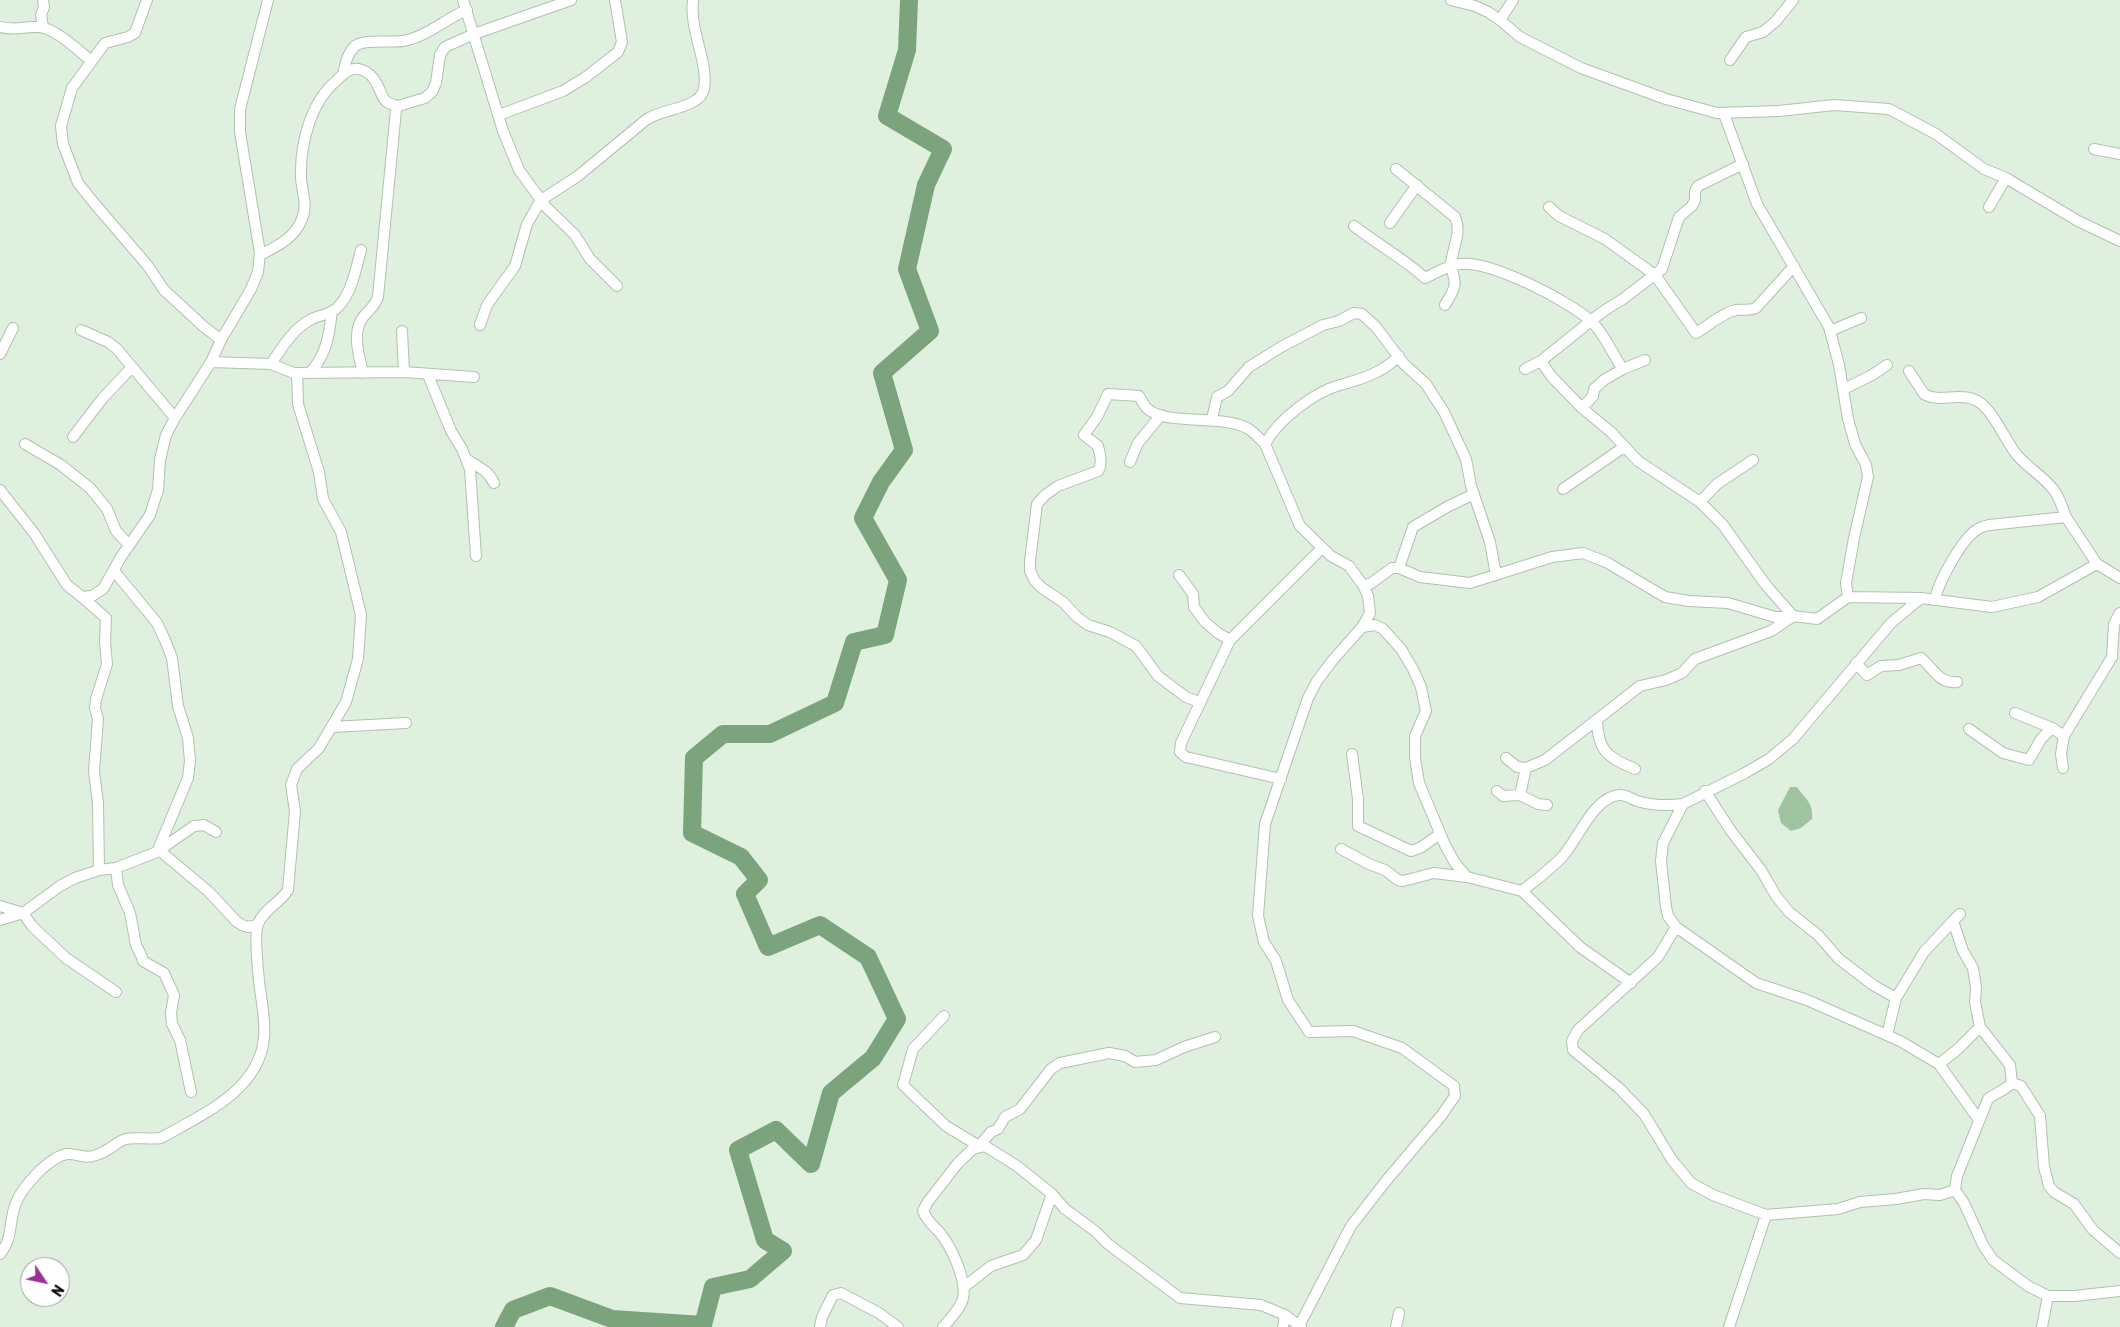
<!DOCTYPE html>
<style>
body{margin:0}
#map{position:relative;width:2120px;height:1327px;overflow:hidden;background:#dff0df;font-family:Rubik,sans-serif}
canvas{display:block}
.north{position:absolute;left:20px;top:1257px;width:50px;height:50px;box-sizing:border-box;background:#fff;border:1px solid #9ea19f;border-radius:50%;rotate:124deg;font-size:14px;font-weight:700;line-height:20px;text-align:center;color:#0d130e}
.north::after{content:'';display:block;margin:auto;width:18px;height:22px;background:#983195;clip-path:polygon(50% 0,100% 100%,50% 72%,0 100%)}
</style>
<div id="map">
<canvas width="2120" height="1327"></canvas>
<div class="north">N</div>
</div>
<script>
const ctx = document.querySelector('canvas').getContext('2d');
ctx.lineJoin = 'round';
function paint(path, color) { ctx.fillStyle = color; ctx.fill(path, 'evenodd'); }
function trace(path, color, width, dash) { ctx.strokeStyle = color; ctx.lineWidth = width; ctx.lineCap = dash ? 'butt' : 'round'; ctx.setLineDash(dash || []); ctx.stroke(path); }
paint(new Path2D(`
 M1790,787H1797C1805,798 1814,804 1812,819L1801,828L1791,831L1781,823L1778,810Z`), '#a0c4a1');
trace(new Path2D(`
 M504,1327L513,1310L550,1296L612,1319L703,1325L713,1287L750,1279L783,1251L765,1240L738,1150L776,1130L811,1164L831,1093L873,1058L897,1019L868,957L820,925L768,947L745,894L759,880L741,857L692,833L694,758L723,734H770L835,703L854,642L885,635L898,580L863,518L881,482L904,450L882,373L930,331L907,269L926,185L943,149L887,116L907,50L909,0`), '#7ba47d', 18);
const street = new Path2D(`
 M43,0L44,7L41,15L43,27
 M147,0L135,33L128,37L105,43L72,88L61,126L63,144L78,183L94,203L148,266L164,290L203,326L221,340
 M463,0L503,131L519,170L546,207L575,235L590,259L617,286
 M1451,0L1475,6L1488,12L1500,20L1520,37L1581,68L1666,99L1717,113L1779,111L1834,105L1889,109L1936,134L1984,169L2006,178L2078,221L2120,241
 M1500,20L1513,0
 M0,27C18,31 23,26 38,27C54,27 78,50 90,60
 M1730,60L1746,37L1763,32L1776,21L1793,0
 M343,75C345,64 347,54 355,46C365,38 396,44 408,40C431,34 446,18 467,10
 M1724,114L1757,204L1829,327L1839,365L1848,419L1855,444L1866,465L1868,477L1854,538L1846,583L1848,597L1921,598
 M499,115L563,91L586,77L618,52L622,42L615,0
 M2094,149L2120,154
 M1396,169L1455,217C1462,232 1453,247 1451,263C1450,271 1457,278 1454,287C1453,293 1448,299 1445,305
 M1549,207L1559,216L1605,239L1655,275L1696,333C1708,326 1722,313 1736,310C1743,309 1749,311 1756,308L1794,266
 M1989,207L2006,178
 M1390,223L1417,185
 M1354,226C1377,244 1403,258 1425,278C1436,273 1448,265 1460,264C1490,260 1569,301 1591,321C1605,334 1612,354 1623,369
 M260,255C277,246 294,239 302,219C308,205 302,193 301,178C300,145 310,103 336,81C342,75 349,67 359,69C380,74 379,98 387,102C390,104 394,105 398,106
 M480,325L487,305L515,266L527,224L541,200L578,176L647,119C661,111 677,110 691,103C697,100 703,95 704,89C709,63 689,30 693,0
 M81,330L108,342L117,349L175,418
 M402,331L404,372
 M1830,331L1861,318
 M0,354L13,328
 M1645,360L1623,369L1604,380L1594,389L1593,396L1582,408L1611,432L1638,461L1700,502L1723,525L1765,584L1793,616L1817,619L1848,597
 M1541,361L1551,376L1582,408
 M211,362L271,364L294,373L404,372L474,377
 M271,364C281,349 293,329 310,320C318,315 331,315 338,307C352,293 356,268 361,250
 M1525,369L1541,361L1602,312L1623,299L1662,269L1679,217L1692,206L1695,200V191L1698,186L1743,164
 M1909,371L1924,394C1939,403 1957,393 1973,399C1992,405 2004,440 2017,455C2028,468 2043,476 2053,489C2060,497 2062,508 2066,517
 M310,373C327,353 329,336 332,311
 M363,373C359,356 351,331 364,316C370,309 375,306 378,297L396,110L398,106L425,98L432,92L436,83L440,55L445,47L474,34L571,0
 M428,375L451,431L462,449L470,469L476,556
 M1844,389L1872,375L1887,365
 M1212,419L1217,397L1228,391L1249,367L1281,347L1323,325L1339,321L1354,313L1362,314L1376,327L1404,364L1426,384L1444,412L1466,459L1471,486L1490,542L1496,575
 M73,437L102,399L132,367
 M25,444L61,465L90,488L107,509L116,531L129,545
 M1265,444C1278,420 1314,392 1340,385C1362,379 1382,373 1399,356
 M466,459C478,467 488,470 494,483
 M1130,462L1138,443L1161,415
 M1563,489L1624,447
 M0,490L34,533L67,585L82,597L92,596L103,589L121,557L150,515L158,490L160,460L166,435L175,418L211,362L221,340L251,289L258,272L260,253L240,132V109L268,0
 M1700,502L1717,484L1753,460
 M1399,568L1413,527L1447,507L1474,494
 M1179,575L1193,594L1194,607L1205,622L1218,633L1230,640
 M1363,585L1370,584L1392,568H1399L1420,577L1470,583L1552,557L1583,553L1606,562L1665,597L1689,601L1728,603L1775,617L1793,616
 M82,597L106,618L105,642L107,664L96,699L95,708L98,719L94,771L98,803L99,870
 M1935,598C1940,580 1962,538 1978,529C1981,527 1985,526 1989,525L2066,517L2097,564
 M1856,663L1867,675L1881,666L1899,665L1921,658C1933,668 1939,684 1957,682
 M1199,702L1186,697L1158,676L1136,646L1110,632L1088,625L1077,617L1063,602L1042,588L1035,581L1030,571V561L1037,504L1045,495L1058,486L1098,471C1103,463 1100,455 1098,446L1084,435L1097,417L1108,394L1139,396C1142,401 1144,406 1148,409C1167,426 1220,414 1247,428C1254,432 1259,438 1265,444L1300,526L1331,556L1349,566L1363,585L1368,596L1370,613L1362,627
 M2015,713L2052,728
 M1597,721C1598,751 1608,758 1635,769
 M332,727L406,723
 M1969,729L2003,753L2029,760L2041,739L2052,728L2064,736L2112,657L2114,624L2120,613
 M1352,754L1358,799V826L1411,851L1420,848L1440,834
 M1506,758L1517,767L1526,768L1545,760L1640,686L1666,680L1682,673L1695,659L1771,631L1792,617
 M2063,768L2061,754L2064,736
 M1281,779L1186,757L1180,752L1181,743L1230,640L1322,548
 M1497,791L1503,796L1520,795L1526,768
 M1705,791L1731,831L1761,870L1776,896L1789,912L1818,935L1839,959L1873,985L1896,998
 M1520,795L1538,804L1547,805
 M1341,849L1369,864L1385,870L1398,880L1403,881L1434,873L1467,877L1522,891C1536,880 1551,869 1563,856C1578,839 1594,797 1619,795C1626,794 1631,799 1637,801C1651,805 1668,806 1683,804
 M159,850L209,892L236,921L242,925L248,927L257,925
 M158,851L194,826L204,825L216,832
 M116,868L118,885L130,913L136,945L141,955L143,961L164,973L174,995L171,1013L172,1024L180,1040L191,1092
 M1522,891L1580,947L1631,983
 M0,906L23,913L32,926L66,958L116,992
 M1960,914L1953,921L1963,951L1973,968L1976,988L1975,1002L1980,1027L2010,1065L2012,1083C2005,1090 1996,1093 1988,1099L1957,1176L1955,1190L1964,1203L1983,1245L1993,1260L2028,1286L2048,1296H2074L2120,1291
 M0,920L23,913L60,886L75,878L99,870L116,868L157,852L188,778L190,761L188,738L178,706L172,658L165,640L157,623L114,571
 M1676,927L1658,957L1578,1030L1572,1041L1573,1050L1619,1088L1644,1114L1672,1160L1691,1183L1713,1195L1766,1215L1838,1209L1860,1202L1896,1199L1924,1194L1940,1195L1955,1190
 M944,1016L913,1049L903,1085L946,1126L979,1146L991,1132L998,1129L1005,1117L1020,1109L1051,1069L1060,1063L1109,1053L1125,1056L1135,1062L1156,1060L1184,1047L1215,1037
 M1887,1035L1896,998L1924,952L1953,921
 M1939,1064L1958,1049L1980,1027
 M2012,1083L2021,1086L2040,1116L2044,1167L2049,1186L2054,1192L2074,1204L2093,1230L2120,1253
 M1979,1120L1939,1064L1900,1041L1807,1000L1756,983L1676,927L1668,916L1666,907L1661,861L1663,843L1683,804L1745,773L1769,759L1793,739L1891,623L1921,598L1992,607L2038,597L2097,564L2120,578
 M0,1254C14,1237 8,1222 16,1203C22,1187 49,1157 67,1154C76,1153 84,1159 93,1156C109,1152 112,1145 123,1140C131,1136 151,1140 161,1138C201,1115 259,1091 264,1038C266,1021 261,999 259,981C258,971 254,933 258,924C263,910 280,903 288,890L295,811L291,785L297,769L319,748L346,702L358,659L361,615L341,532L323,499L319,472L298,404L297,373
 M964,1287L991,1266L1023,1255L1036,1240L1052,1194
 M1299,1326L1351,1226L1386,1181L1441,1116L1455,1096L1454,1086L1402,1048L1353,1031L1309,1032L1288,1000L1276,961L1264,942L1258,916L1265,824L1308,698L1317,681L1332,661L1362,627L1375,625L1383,629L1401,649L1413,669L1421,687L1426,711L1415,736V758L1419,783L1445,845L1455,863L1467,877
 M820,1327L822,1317L833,1295L841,1293L879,1313L898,1327
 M943,1327C950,1319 961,1308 963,1298C967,1280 951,1246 940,1233C933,1225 927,1221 923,1211L927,1203L958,1163L973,1149L985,1146L1017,1166L1052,1194L1065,1209L1095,1231L1108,1244L1180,1298L1261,1305L1285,1315
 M1283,1327L1285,1315L1301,1327
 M1396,1327L1399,1313
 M1729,1327L1766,1215
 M2042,1327L2048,1296`);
trace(street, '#b0c1b0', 12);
trace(street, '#fff', 10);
</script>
